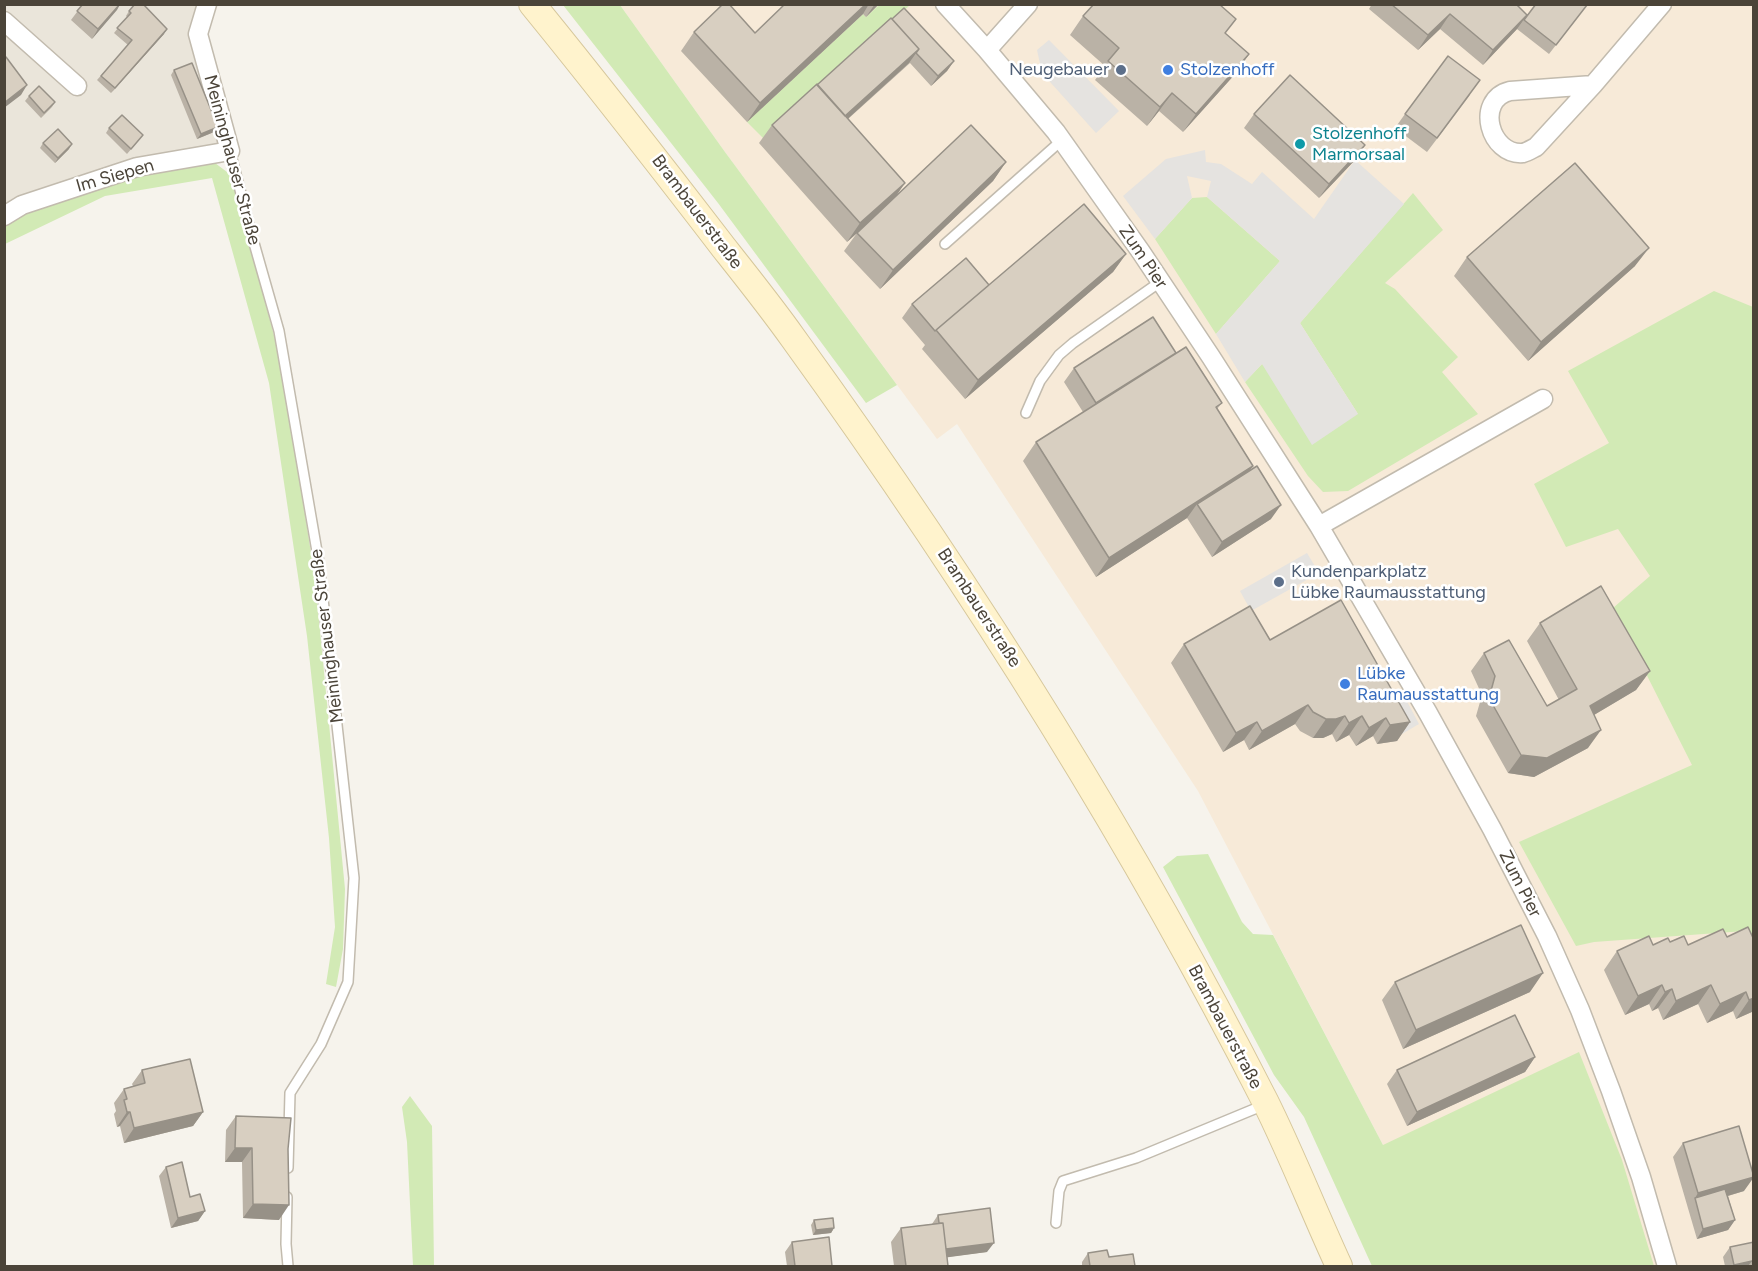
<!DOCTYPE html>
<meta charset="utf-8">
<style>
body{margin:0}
#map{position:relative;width:1758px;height:1271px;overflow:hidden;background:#f6f3ec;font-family:Figtree,sans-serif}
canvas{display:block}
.frame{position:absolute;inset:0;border:6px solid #4b4439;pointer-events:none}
</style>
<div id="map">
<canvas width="1758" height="1271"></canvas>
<div class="frame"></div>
</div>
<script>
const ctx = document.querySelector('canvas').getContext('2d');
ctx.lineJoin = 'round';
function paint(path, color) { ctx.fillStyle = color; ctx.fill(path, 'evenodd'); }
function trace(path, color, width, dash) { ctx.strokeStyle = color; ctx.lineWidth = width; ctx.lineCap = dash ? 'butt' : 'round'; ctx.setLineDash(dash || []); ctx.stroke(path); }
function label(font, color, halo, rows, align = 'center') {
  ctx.font = font + ' Figtree,sans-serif'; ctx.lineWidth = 5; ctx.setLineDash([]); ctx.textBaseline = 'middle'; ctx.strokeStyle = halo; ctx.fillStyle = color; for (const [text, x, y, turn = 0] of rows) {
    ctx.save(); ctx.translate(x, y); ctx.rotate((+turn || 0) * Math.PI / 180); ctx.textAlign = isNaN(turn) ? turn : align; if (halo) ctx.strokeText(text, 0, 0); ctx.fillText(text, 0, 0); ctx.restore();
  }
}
paint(new Path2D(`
 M5,5H207L198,34L230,151L5,216Z`), '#eae5da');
paint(new Path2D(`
 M620,5H1753V1266H1438L1383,1145L1198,791L957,424L937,439L725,152Z`), '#f7ead8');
paint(new Path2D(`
 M563,5H620L725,152L897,385L866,403L718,203Z
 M879,5H910L764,139L747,122L863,14L866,17Z
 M215,163L231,175L275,339L287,397L315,579L345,889L343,949L336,987L326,984L335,927L329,838L307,636L269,383L212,178L105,196L5,244V225L28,212L128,174Z
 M1413,193L1443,230L1385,283L1395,289L1458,357L1442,372L1478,414L1348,491L1323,492L1308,476L1245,382L1262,364L1358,414L1300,323Z
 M1207,197L1280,261L1216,334L1155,239L1192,198Z
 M1714,291L1753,307V960L1745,931L1594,942L1576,946L1519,842L1692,765L1613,608L1650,576L1618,529L1566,547L1534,484L1609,443L1568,371Z
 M1208,854L1242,922L1253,934L1273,935L1383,1145L1579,1052L1622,1160L1654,1266H1372L1304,1117L1274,1075L1163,867L1177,856Z
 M410,1096L432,1126L434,1266H413L407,1142L402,1107Z`), '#d2eab5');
paint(new Path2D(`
 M1049,40L1119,111L1096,133L1042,73L1037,50Z
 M1205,150L1206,162L1221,164L1252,184L1262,172L1314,219L1355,160L1404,204L1300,323L1358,414L1312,445L1262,364L1245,382L1216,334L1280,261L1207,197L1211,181L1187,176L1192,198L1155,239L1123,196L1166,159Z
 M1307,553L1319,573L1251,611L1240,591Z
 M1403,694L1419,724L1402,734L1386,703Z`), '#e5e3e0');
const service = new Path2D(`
 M230,151L252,236L279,331L319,563L354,878L348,982L321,1044L290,1093L288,1168
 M945,244L1062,140
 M1026,413L1040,381L1059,355L1073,343L1160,282
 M287,1197L286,1244L288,1266
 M1056,1223L1059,1191L1063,1181L1136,1158L1264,1105`);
const minor = new Path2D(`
 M945,4L987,50L1056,132L1141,252L1211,357L1319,526L1428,713L1492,829L1547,936L1580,1010L1611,1091L1641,1177L1667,1266
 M4,21L77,86
 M987,50L1028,4
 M1593,85L1536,147C1532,149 1527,152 1523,153C1490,156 1474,100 1510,91L1593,85L1662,4
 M4,216L22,205L137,167L230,151L198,34L207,4
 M1319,526L1543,399`);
const secondary = new Path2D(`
 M532,4C598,85 661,166 724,248C747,277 771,307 793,338C968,580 1129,834 1265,1101C1292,1155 1314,1212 1339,1266`);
trace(service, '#c2bbae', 12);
trace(minor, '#c2bbae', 21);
trace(secondary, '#d6c79b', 28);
trace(service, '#fff', 9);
trace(minor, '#fff', 18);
trace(secondary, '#fff3cd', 26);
paint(new Path2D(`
 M83,4H121L92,39L71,20Z
 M785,4H879L866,17L863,14L747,122L681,51L694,32L755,33Z
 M1372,4H1516L1527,15L1580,14L1549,54L1517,29L1483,65L1440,29L1418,50L1369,9Z
 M1220,5L1226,34L1249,54L1236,73L1183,132L1159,111L1147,126L1095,80L1105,66L1070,35L1083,16Z
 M129,11L164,34L111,93L97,80L128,45L114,33L127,17L126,16Z
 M891,18L954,61L947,71L931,86L910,63L848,119L905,183L895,196L1006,162L993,181L880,289L844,251L857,233L847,242L759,143L772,125L817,85Z
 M174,70L214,132L197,139L171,75Z
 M1470,95L1427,152L1395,128L1405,114Z
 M29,96L55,102L52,107L41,118L25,101Z
 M1254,114L1365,145L1355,160L1319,198L1244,128Z
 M109,128L143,135L127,154L106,133Z
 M43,143L69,149L55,163L40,148Z
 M1126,254L1113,272L965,399L922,349L925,345L902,318L912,304L989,285Z
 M1467,257L1635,266L1528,361L1454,276Z
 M1176,353L1222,403L1217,409L1250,471L1271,519L1212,557L1187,518L1096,577L1023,461L1036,442L1083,412L1064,382L1074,368Z
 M1540,623L1650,671L1636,690L1594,715L1588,748L1534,777L1508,773L1476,716L1482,695L1471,671L1484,653L1547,706L1559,700L1527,641Z
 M1270,640L1410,722L1397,741L1377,744L1373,736L1356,746L1349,735L1336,742L1332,734L1323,738H1313L1300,731L1295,724L1249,750L1244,740L1223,752L1171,663L1184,644Z
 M1727,937L1754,940V1011L1736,1019L1733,1011L1707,1023L1698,1004L1663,1020L1658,1008L1652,1011L1649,1004L1625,1015L1604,970L1617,951L1670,942L1688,945Z
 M1395,982L1530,992L1403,1049L1382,1000Z
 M1535,1057L1525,1072L1407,1126L1387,1084L1397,1070Z
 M142,1070L203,1112L193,1126L124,1143L120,1126L117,1127L114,1114L116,1111L114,1103L124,1089L133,1086L132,1084Z
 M236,1116L291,1118L279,1220L243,1218L242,1162H225L226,1130Z
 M1683,1143L1744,1191L1728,1196L1735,1220L1728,1230L1697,1239L1673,1157Z
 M166,1167L190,1197L205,1211L198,1221L171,1228L159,1176Z
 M938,1215L987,1252L947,1257L948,1266H894L891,1242L901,1228L932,1224Z
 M814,1220L834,1228L831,1233L813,1235L811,1225Z
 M792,1242L832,1266H787L785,1252Z
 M1754,1242V1266H1725L1723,1257L1730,1247Z
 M1088,1253L1109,1257L1135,1266H1082V1262Z`), '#bab2a6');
paint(new Path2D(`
 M120,4L117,10L92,39L98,29Z
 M866,4H869L863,14L747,122L760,103Z
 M875,4H879L866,17Z
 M1450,14L1440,29L1418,50L1428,35Z
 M1527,15L1517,29L1483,65L1493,50Z
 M167,29L164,34L111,93L115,88Z
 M919,49L909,63L831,134L841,120Z
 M1249,54L1236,73L1183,132L1196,114Z
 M954,61L947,71L931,86L938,76Z
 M27,85L21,95L4,108V103Z
 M1172,93L1159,111L1147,126L1160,107Z
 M218,127L214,132L197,139L201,134Z
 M72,144L69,149L55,163L58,158Z
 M1365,145L1355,160L1319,198L1329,184Z
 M1006,162L993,181L880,289L893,270Z
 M905,183L892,202L847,242L860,223Z
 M1649,248L1635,266L1528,361L1541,342Z
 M1126,254L1113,272L965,399L978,380Z
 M1253,466L1240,485L1197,504L1187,518L1096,577L1109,558Z
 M1281,505L1271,519L1212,557L1222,542Z
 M1650,671L1636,690L1577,725L1590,706Z
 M1308,705L1295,724L1249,750L1262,731Z
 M1345,716L1332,734L1323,738H1313L1326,719Z
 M1362,716L1349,735L1336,742L1349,723Z
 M1386,718L1373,736L1356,746L1369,728Z
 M1257,722L1244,740L1223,752L1236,733Z
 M1410,722L1397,741L1377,744L1390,725Z
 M1601,730L1588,748L1534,777L1508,773L1521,755Z
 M1543,973L1530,992L1403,1049L1416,1030Z
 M1662,985L1649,1004L1625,1015L1638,996Z
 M1711,985L1698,1004L1663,1020L1676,1001Z
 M1672,989L1658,1008L1652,1011L1665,992Z
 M1746,992L1733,1011L1707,1023L1720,1004Z
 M1754,998V1011L1736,1019L1749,1000Z
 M1535,1057L1525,1072L1407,1126L1417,1112Z
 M127,1112H130L120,1126L117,1127Z
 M203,1112L193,1126L124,1143L134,1128Z
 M235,1148H252L242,1162H225Z
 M1754,1177L1744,1191L1697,1205L1695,1198L1698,1193Z
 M253,1204L289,1205L279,1220L243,1218Z
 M205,1211L198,1221L171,1228L178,1218Z
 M1735,1220L1728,1230L1697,1239L1703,1229Z
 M834,1228L831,1233L813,1235L816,1230Z
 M994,1243L987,1252L935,1259L942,1249Z
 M1752,1261L1748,1266H1732L1734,1265Z`), '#979187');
const building = new Path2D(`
 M83,4H120L98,29L77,11Z
 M135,4H143L167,29L115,88L101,76L132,40L117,28L131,13L129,11Z
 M723,4H729L755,33L785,4H866L760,103L694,32Z
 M1094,4H1219L1236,19L1225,33L1249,54L1196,114L1172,93L1160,107L1108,61L1119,48L1083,16Z
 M1391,4H1516L1527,15L1493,50L1450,14L1428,35Z
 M1536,4H1587V5L1556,45L1524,20Z
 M904,8L954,61L938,76L916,53L919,49L892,19Z
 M891,18L919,49L845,116L817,85Z
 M1448,56L1480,80L1437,138L1405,114Z
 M6,57L27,85L4,103V58Z
 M192,63L218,127L201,134L174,70Z
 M1290,75L1365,145L1329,184L1254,114Z
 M817,84L905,183L860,223L772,125Z
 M39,86L55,102L44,113L29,96Z
 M122,115L143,135L131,149L109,128Z
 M971,125L1006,162L893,270L857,233Z
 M58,129L72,144L58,158L43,143Z
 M1575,163L1649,248L1541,342L1467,257Z
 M1084,204L1126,254L978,380L936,330Z
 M966,258L989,285L935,331L912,304Z
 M1153,317L1176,353L1096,403L1074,368Z
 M1186,347L1222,403L1216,407L1253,466L1109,558L1036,442Z
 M1257,466L1281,505L1222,542L1197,504Z
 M1601,586L1650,671L1590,706L1601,730L1547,758L1521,755L1489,698L1495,676L1484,653L1509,640L1547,706L1577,689L1540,623Z
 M1341,600L1410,722L1390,725L1386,718L1369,728L1362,716L1349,723L1345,716L1336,719H1326L1313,712L1308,705L1262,731L1257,722L1236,733L1184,644L1250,606L1270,640Z
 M1521,925L1543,973L1416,1030L1395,982Z
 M1748,927L1754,940V998L1749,1000L1746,992L1720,1004L1711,985L1676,1001L1672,989L1665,992L1662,985L1638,996L1617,951L1649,936L1653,945L1668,938L1670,942L1684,936L1688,945L1723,929L1727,937Z
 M1515,1015L1535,1057L1417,1112L1397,1070Z
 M190,1059L203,1112L134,1128L130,1112H127L124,1100L127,1099L124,1089L145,1083L142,1070Z
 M236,1116L291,1118L288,1149L289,1205L253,1204L252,1148H235Z
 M1739,1126L1754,1177L1698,1193L1683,1143Z
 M182,1162L190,1197L200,1194L205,1211L178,1218L166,1167Z
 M1725,1189L1735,1220L1703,1229L1695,1198Z
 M990,1208L994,1243L946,1249L943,1223H939L938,1215Z
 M833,1218L834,1228L816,1230L814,1220Z
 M943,1223L948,1266H906L901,1228Z
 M829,1237L832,1266H795L792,1242Z
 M1754,1242V1266L1752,1261L1734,1265L1730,1247Z
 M1107,1250L1109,1257L1133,1254L1135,1266H1087H1090L1088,1253Z`);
paint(building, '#d8cfc1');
trace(building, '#979187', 1.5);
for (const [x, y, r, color] of [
 [1121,70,6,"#5c6f8a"],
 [1168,70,6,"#3f7fe0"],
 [1300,144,6,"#0f9aa8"],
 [1279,582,6,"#5c6f8a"],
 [1345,684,6,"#3f7fe0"]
]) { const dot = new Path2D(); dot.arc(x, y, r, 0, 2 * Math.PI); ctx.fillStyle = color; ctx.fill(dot); trace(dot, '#fff', 2); }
label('18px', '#4e5e75', '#fff', [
 ["Neugebauer",1109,70],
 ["Kundenparkplatz",1291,572,"left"],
 ["Lübke Raumausstattung",1291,593,"left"]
], 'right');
label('18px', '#366cbe', '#fff', [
 ["Stolzenhoff",1180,70],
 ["Lübke",1357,674],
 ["Raumausstattung",1357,695]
], 'left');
label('18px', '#0d838f', '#fff', [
 ["Stolzenhoff",1312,134],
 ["Marmorsaal",1312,155]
], 'left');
label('18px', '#4b4439', '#fff', [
 ["Meininghauser Straße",232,160,75],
 ["Im Siepen",115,176,-16],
 ["Brambauerstraße",697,212,53],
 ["Zum Pier",1143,257,56],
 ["Brambauerstraße",979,608,57],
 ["Meininghauser Straße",327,636,-97],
 ["Zum Pier",1520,884,63],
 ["Brambauerstraße",1225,1027,62]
]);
</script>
